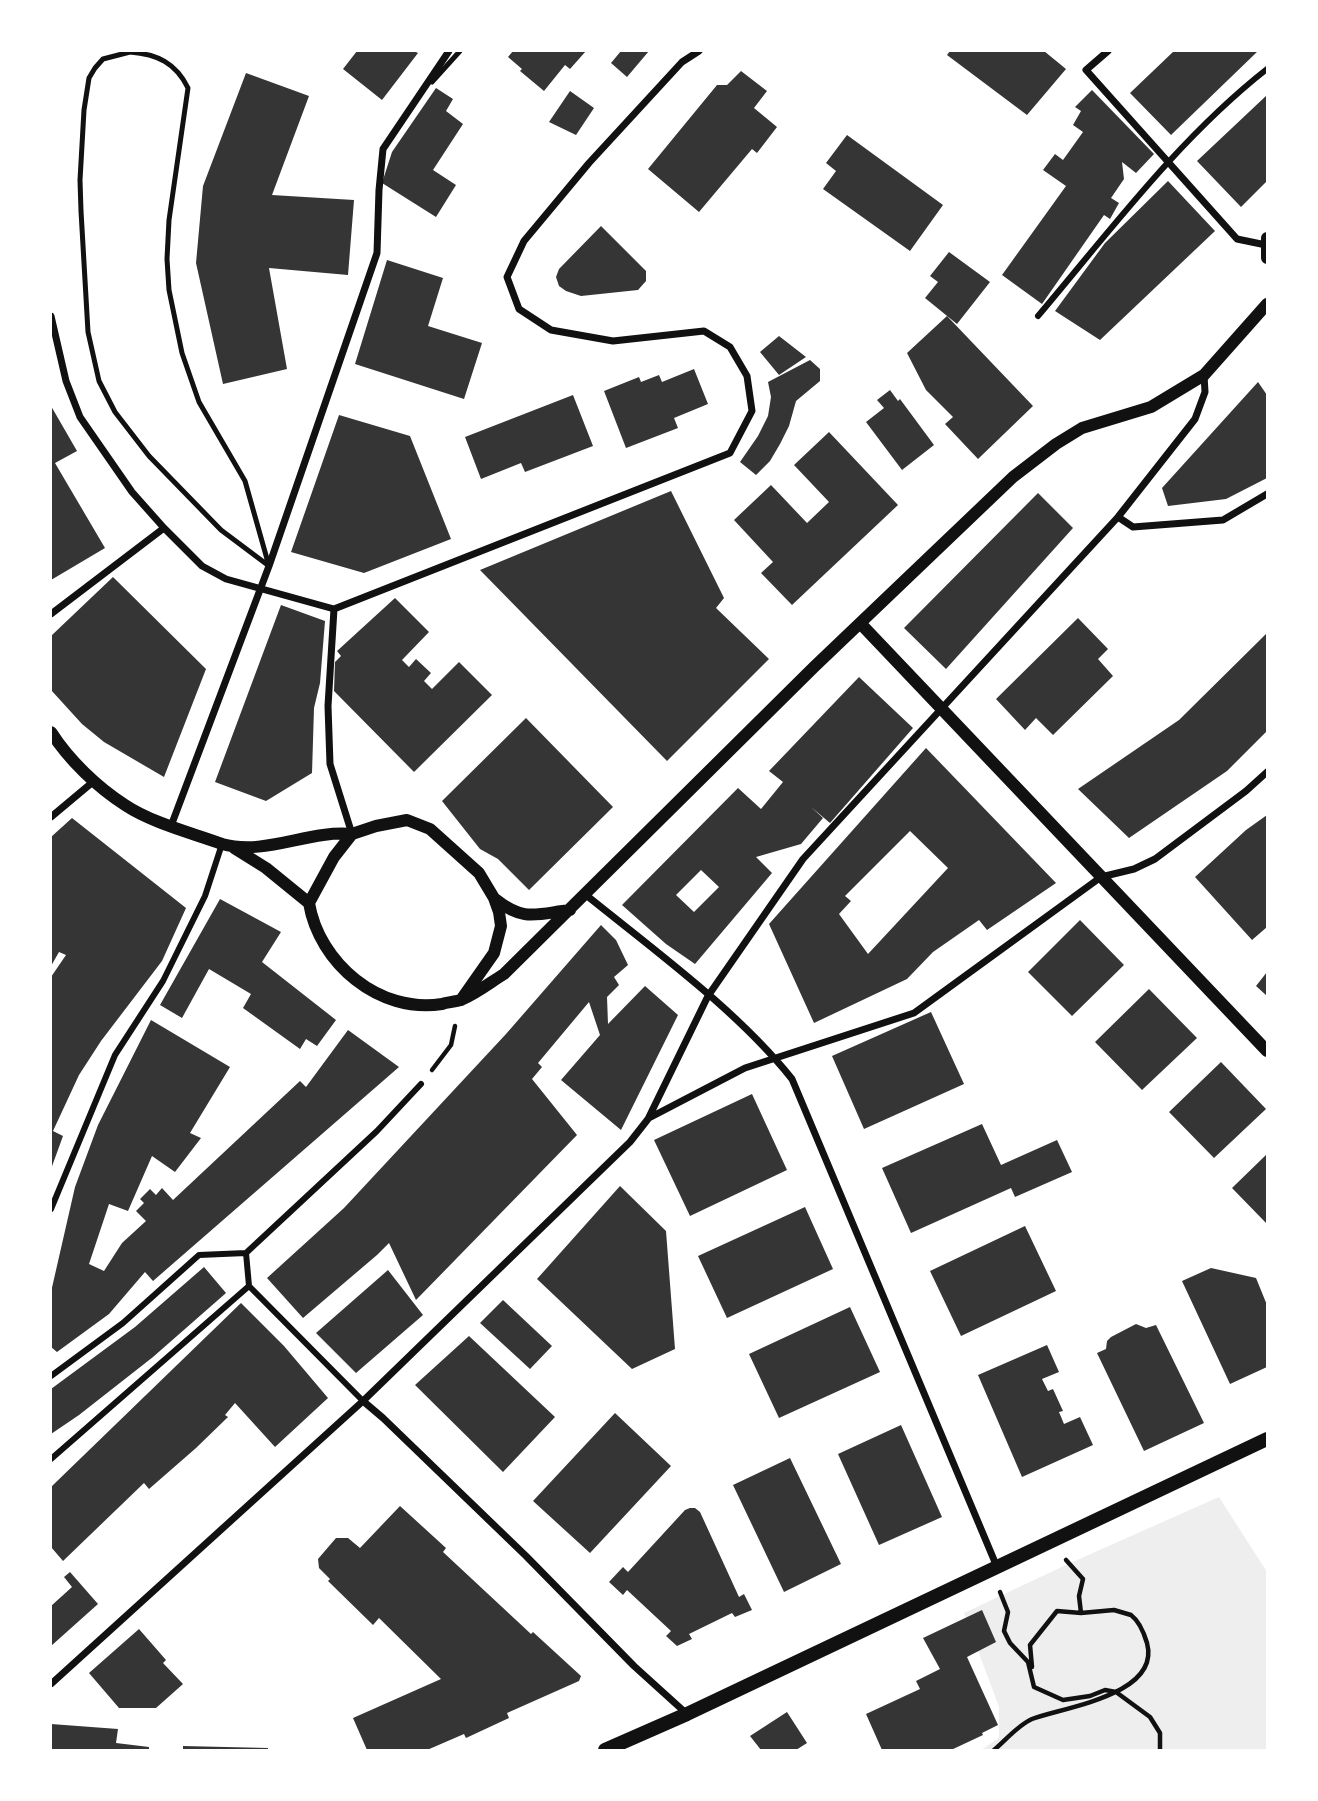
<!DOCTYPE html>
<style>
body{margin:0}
#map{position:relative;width:1318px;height:1801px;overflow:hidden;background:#fff;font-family:"Fira Sans",sans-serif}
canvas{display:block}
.frame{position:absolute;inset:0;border:52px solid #fff;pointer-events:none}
</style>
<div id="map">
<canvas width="1318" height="1801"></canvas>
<div class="frame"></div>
</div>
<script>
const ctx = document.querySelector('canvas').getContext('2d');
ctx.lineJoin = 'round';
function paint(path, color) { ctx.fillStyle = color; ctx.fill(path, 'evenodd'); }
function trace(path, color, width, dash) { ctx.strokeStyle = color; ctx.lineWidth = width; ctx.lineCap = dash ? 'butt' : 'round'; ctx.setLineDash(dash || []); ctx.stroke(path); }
paint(new Path2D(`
 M1219,1497L1267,1572V1750H981L999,1738V1707L964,1613L1068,1564Z`), '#eee');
paint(new Path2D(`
 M357,51H414L418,53L382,100L343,69Z
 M513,51H586L570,69L565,65L544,91L520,71L522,69L508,57Z
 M621,51H649L627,77L611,63Z
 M950,51H1044L1066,69L1027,115L947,55Z
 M1174,51L1201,52L1258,51L1171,135L1130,93Z
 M741,71L767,91L754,108L777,127L757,153L752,149L699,212L648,169L717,85H727Z
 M246,73L309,96L272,195L354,200L348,275L269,268L287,369L223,384L196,263L203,186Z
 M436,88L453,99L446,111L463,124L433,170L456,185L436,217L382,183L392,152Z
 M1092,90L1154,154L1136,173L1122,162L1124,179L1111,198L1119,203L1110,219L1104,215L1042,304L1002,275L1066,186L1043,170L1055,154L1063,160L1083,132L1073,125L1081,111L1075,107Z
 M570,91L594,108L576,135L549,122Z
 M1267,95V181L1241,207L1197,161Z
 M847,135L943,205L910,251L823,189L836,171L826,163Z
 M1168,181L1215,231L1100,340L1055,311L1105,243Z
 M601,226L646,271V281L638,290L581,296L566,291L559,286L556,277L559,269Z
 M949,252L990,282L957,324L925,298L938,282L930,276Z
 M387,260L443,278L428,326L482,343L464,399L355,364Z
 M947,316L1033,406L978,459L945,424L953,417L926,390L907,353Z
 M779,336L806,357L779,375L760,352Z
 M810,360L820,369V381L796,401L789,426L780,444L770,461L756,475L740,462L758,436L768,416L771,397L768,382Z
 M694,369L708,404L674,418L678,428L626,448L604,391L639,377L641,382L659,375L662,382Z
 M1258,382L1267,395V478L1226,499L1168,506L1162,488Z
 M890,390L898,401L900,399L934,445L902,470L866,422L884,408L877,400Z
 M573,395L593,446L525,472L521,463L481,479L465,437Z
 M51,406L77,451L55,463L105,548L51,580Z
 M339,415L410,436L451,539L364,573L291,552Z
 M829,432L898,505L792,605L761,573L773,562L734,520L771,485L807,523L829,502L794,465Z
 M671,491L724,598L716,608L769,659L667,761L480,570Z
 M1038,493L1073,528L946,669L904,628Z
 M113,577L206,669L164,777L104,742L82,724L51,690V636Z
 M395,598L429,632L402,660L409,667L416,659L431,673L424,681L432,689L459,662L492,695L414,772L334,691L335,662L341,656L337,651Z
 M281,605L325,621L320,683L314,708L312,773L266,801L215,782Z
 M1078,618L1108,649L1098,659L1113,676L1053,735L1036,718L1025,730L996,699Z
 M1267,633V731L1227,771L1129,838L1078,789L1179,720Z
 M859,677L913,728L830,823L811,807L823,818L801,844L756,857L772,873L695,964L666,944L622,905L738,788L761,809L783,782L769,771ZM701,870L719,887L694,912L676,895Z
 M526,718L613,807L529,890L498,859L480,849L442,801Z
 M926,748L1056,883L987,930L979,920L933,952L907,979L814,1023L769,924ZM910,831L948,868L868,954L839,914L851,901L845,896Z
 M1267,815V927L1252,940L1195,877L1246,830Z
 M72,818L186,908L162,961L101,1041L79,1075L53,1131L63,1136L51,1169V977L66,955L59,952L51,966V837Z
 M220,899L281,932L262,962L336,1020L317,1046L306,1039L300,1049L243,1008L251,994L209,969L182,1018L160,1005Z
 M1080,920L1124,965L1072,1016L1028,972Z
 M601,925L616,940L628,965L614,977L619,985L607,997L608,1024L645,986L678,1015L621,1130L561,1080L600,1035L589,1002L538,1063L542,1067L532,1079L577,1135L416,1300L389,1243L377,1255L303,1318L267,1278L344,1208L506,1034Z
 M1267,972V996L1256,986Z
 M1149,989L1197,1038L1142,1090L1095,1042Z
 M931,1012L964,1084L864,1129L832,1056Z
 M151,1020L230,1067L190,1133L201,1138L175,1172L152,1156L128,1211L109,1204L89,1264L104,1271L122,1243L146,1221L136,1211L144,1203L140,1199L150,1189L156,1195L162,1188L173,1200L300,1081L306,1087L348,1030L399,1067L153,1281L145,1272L109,1314L57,1352L51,1347V1292L75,1187L98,1125Z
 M1221,1062L1266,1109L1214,1158L1169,1112Z
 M752,1094L787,1170L690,1216L654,1140Z
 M982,1124L1001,1165L1057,1140L1072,1172L1015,1197L1011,1188L911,1233L882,1168Z
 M1267,1154V1224L1232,1188Z
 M620,1186L666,1231L675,1349L632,1369L537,1279Z
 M805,1207L833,1269L727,1318L698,1256Z
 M1025,1226L1056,1291L961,1336L930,1271Z
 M204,1267L226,1293L153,1357L79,1415L51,1434V1389L135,1327Z
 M1211,1268L1256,1278L1267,1305V1367L1230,1384L1182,1281Z
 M388,1270L423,1315L356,1373L316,1333Z
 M503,1300L552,1346L530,1369L480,1323Z
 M241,1303L284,1346L328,1398L275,1447L235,1403L225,1415L228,1417L196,1448L149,1489L144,1483L63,1561L51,1547V1487Z
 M850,1307L880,1372L779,1418L749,1354Z
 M1136,1324L1146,1328L1156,1325L1204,1423L1144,1451L1097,1353L1106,1349L1107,1341L1111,1337Z
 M469,1336L555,1417L503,1472L415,1385Z
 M1047,1345L1059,1372L1042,1379L1048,1391L1053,1389L1063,1411L1059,1412L1064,1424L1080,1417L1093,1445L1022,1477L978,1375Z
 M615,1413L671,1466L590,1553L533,1501Z
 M901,1425L942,1517L879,1545L838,1454Z
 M790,1458L841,1564L784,1592L733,1485Z
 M400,1506L446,1548L443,1552L531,1634L533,1632L581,1676L579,1681L507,1713L509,1718L466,1738L464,1734L427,1750H367L353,1718L441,1679L379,1618L373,1625L328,1581L330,1579L319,1568L318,1559L336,1538H348L360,1548Z
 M690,1508H695L700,1512L739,1597L744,1594L752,1610L735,1617L732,1613L689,1634L692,1639L677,1646L666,1636L671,1631L627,1590L623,1595L609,1582L623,1567L628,1572L685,1510Z
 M70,1572L98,1604L51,1646V1606L72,1587L64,1577Z
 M982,1610L996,1642L967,1657L998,1725L982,1733L983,1735L951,1750H882L866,1714L920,1689L916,1681L940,1669L923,1638Z
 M139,1629L166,1660L163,1663L183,1684L156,1708H119L89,1673Z
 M787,1712L807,1743L796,1750H761L750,1736Z
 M51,1724L118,1729L116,1743L149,1747V1750H51Z
 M183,1746L268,1748V1750H183Z`), '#353535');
trace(new Path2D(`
 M432,1070L451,1045L455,1026
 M1000,1592L1008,1612L1004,1631L1010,1643L1028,1662L1034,1687L1063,1700L1090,1696L1105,1690L1116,1692L1150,1717L1160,1733V1750
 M1032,1667L1030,1645L1057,1611L1081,1613
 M994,1750C1005,1741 1018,1725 1032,1719C1064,1707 1161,1695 1147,1643C1144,1633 1139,1621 1131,1615L1114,1610L1081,1613L1079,1596L1083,1579L1066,1560`), '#111', 4.5);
trace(new Path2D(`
 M130,52C157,54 176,63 188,88L169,220L167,259L169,290L182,353L199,402L245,481L269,566L221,530L149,456L115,412L99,381L88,332L81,211L80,180L84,110L89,78L95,68L103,59Z
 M432,82L460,51`), '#111', 5);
trace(new Path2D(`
 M1038,316C1110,231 1179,138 1267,69
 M51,1209L115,1055L163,981L205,896L222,844
 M249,1286L246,1253L377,1131L421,1084
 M249,1286L363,1401
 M51,1376L123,1323L199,1255L246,1253
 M51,1459L249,1286`), '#111', 6);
trace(new Path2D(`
 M1108,51L1086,70L1237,239L1266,245
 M51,316L66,381L80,417L132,492L164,528L202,566L226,579L334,609
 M1118,517L1133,527L1223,520L1267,494
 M334,609L730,453L752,411L747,376L730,347L704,331L613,341L551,330L519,309L507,277L524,241L589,163L682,62L699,51
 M334,609L328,706L330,764L352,834
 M51,614L164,528
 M51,817L94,781
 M171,826L269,566L377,253L379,190L383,149L449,51
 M586,895C654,950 738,1011 792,1079L997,1567
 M649,1118L745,1068L914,1013L1101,877L1134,869L1155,859L1246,791L1267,772
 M363,1401L383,1418L526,1556L634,1666L687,1714
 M51,1684L363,1401L630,1142L648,1119L708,996L803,859L1118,517L1195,419L1205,392L1204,375`), '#111', 7);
trace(new Path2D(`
 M1267,238V258
 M860,623L1267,1051
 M51,732C69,760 97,787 125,805C152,823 192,833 222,844C266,856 308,830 352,834
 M234,848L266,868L309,903
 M495,899C524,922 536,914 570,910
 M461,1000L494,953L501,926L499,912L494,898L479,873L430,829L407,820L376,826L352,834L334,857L309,903C319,963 379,1014 442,1004C448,1002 456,1002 463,999C477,993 491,982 504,974L814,667L1013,477L1056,444L1082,428L1151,407L1204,375L1267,304`), '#111', 12);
trace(new Path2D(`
 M605,1750L687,1714L1267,1439`), '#111', 14);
</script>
